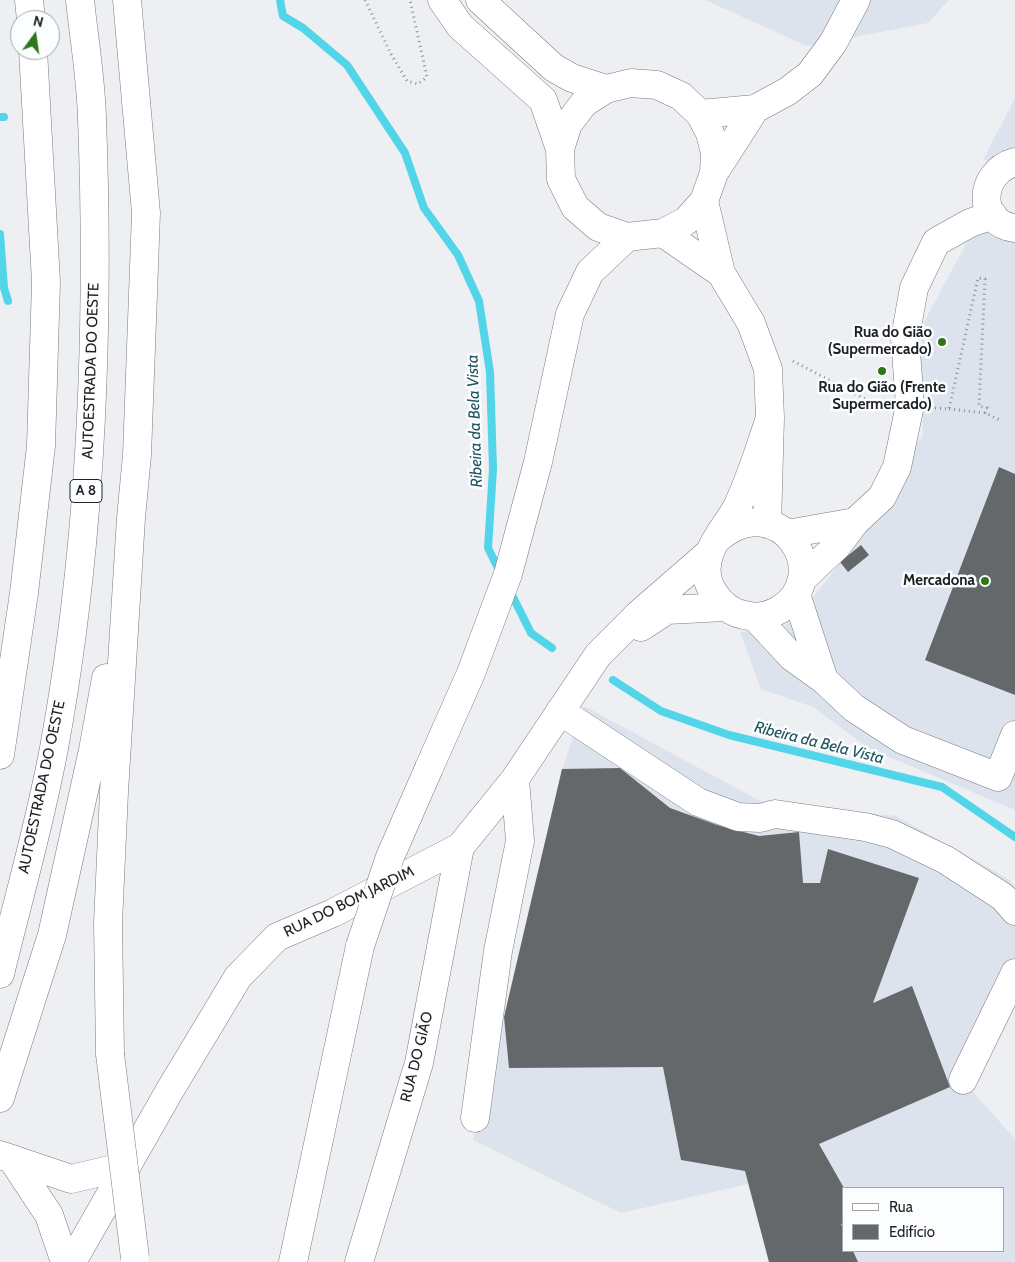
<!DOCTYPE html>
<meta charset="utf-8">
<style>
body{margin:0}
#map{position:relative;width:1015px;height:1262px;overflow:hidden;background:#edeff3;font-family:Cabin,sans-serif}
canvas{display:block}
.legend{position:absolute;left:842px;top:1187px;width:162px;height:65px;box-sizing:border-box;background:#fbfdff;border:1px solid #a3a5a6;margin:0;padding:6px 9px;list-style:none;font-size:15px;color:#1f2021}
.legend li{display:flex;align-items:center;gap:10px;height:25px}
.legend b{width:25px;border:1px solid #a3a5a6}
.north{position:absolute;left:10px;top:10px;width:50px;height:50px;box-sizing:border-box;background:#fbfdff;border:1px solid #a3a5a6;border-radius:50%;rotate:14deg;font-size:14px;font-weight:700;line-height:20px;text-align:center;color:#1f2021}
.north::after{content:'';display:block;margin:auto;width:18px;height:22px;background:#2f761a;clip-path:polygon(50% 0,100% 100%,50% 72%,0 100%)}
</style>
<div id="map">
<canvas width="1015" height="1262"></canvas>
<ul class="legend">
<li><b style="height:6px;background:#fff"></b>Rua</li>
<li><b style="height:14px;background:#65686a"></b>Edifício</li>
</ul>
<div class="north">N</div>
</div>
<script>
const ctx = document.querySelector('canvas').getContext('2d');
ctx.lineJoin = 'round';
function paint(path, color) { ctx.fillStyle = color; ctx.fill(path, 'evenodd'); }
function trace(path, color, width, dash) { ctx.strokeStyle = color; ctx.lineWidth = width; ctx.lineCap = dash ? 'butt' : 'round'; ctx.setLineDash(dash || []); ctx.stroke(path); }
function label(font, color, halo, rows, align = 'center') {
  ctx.font = font + ' Cabin,sans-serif'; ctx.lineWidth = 5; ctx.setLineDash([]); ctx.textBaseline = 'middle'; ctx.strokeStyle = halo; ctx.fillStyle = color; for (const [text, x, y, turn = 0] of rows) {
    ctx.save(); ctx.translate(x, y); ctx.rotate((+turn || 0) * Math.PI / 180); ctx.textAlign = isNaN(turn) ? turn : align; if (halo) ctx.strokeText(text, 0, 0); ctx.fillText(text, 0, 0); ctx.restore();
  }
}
paint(new Path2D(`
 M705,0H949L928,23L807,46Z
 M1015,98V163L983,160Z
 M1015,214V810L868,748L813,707L761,689L740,632L783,627L811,600L854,545L923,434L920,329L978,222Z
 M584,706L762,802L896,816L1010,880L1015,888V963L958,1075L1015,1139V1262H769L748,1184L621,1213L473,1140L504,1017L562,769ZM844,1188H1004V1251H844Z`), '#dde3ed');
trace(new Path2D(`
 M280,0L283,16L303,28L347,65L405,153L424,208L458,255L479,301L490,372L493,469L488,548L501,574
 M0,117H4
 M0,234L4,288L8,301
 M510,591L531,633L552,648
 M613,680L661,711L729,735L942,787L1015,837`), '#52d4e9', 8);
paint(new Path2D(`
 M999,467L1015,474V695L925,660Z
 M861,545L869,555L848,572L840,562Z
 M620,768L670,808L717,825L759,836L799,832L803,883H820L828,849L919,878L873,1003L912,986L950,1087L819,1144L844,1188V1223L841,1224L844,1230V1251H853L858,1262H769L745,1171L681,1160L663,1067L509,1068L504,1017L562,769Z`), '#65686a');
const minor = new Path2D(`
 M442,0L460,26L543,100L560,149L561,179L575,207L598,227L627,237L663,233L686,221L704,201L714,173L715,153L710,133L700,114L681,96L657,85L631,83L606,89L584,103L568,124L560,149
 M480,0L554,68L572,78L606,89
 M700,114L755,109L788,91L810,74L833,43L856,0
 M1015,162C977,173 977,224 1015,228
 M714,173L755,109
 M704,201L721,273L751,323L768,369L770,418L767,524
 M663,233L721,273
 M787,534L855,522
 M717,539C780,485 836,576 779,610C770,615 760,618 750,616C731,614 718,603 710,586C705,576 706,562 710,552C716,536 729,522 737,507C751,478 760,447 770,418
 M802,579L837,546L855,522L882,497L897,467L910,405L905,338L914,288L936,242L970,223L993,215
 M796,594L824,680
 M755,617L792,657L824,680L854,708L903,740L998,777L1015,735
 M641,627L667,610L725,607
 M560,711L698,802L738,817L760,818L775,814L865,827L892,834L946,860L1003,897L1015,911
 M963,1080L1015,973
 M475,1118L498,951L520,841L515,779
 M0,1155L71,1179L127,1166
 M12,1159L49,1215L65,1262
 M72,1262L170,1090L238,977L277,937L333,913L460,847L515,779L598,655L639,614L709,553
 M359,1262L419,1063L460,847`);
const highway = new Path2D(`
 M29,0L31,20
 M0,755L24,593L41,446L46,282L33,50
 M429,768L471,673L508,574L538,462L570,314L590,272L627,237
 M0,974C18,899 40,824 54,748C92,541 100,328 92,118C91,79 84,39 80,0
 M110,1054L108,923L114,792L131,518L137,455L146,213L127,0
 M0,1098L52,935L93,750L106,678
 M293,1262L360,946`);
trace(minor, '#797b7e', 29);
trace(highway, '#797b7e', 29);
trace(new Path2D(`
 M365,0L391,54L407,81L418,84L427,77L410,0
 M793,361L882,408
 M935,408L949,409L978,278L985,279L979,406L987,408L985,413L1000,420
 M949,409L985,413`), '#8d8f91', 3, [1, 4]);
trace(minor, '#fff', 28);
trace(highway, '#fff', 28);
const highwayBridge = new Path2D(`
 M360,946L390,857L429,768
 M110,1054L135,1258`);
trace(highwayBridge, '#797b7e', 29, []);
trace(highwayBridge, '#fff', 28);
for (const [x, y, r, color] of [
 [942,342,5,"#2f761a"],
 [882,371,5,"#2f761a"],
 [985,581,5,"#2f761a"]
]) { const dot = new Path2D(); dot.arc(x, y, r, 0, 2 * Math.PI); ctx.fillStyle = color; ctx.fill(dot); trace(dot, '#fbfdff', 2); }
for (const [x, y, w] of [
 [86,491,32]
]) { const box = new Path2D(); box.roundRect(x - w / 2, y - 11.5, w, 23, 4); ctx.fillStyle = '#fbfdff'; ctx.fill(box); trace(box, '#1f2021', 1); }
label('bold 14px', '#1f2021', null, [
 ["A 8",86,491]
]);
label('bold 15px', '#1f2021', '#fbfdff', [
 ["Rua do Gião",932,333],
 ["(Supermercado)",932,350],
 ["Rua do Gião (Frente",882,388,"center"],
 ["Supermercado)",882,405,"center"],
 ["Mercadona",975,581]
], 'right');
label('15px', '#1f2021', '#fbfdff', [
 ["AUTOESTRADA DO OESTE",91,371,-88],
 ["AUTOESTRADA DO OESTE",42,787,-78],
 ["RUA DO BOM JARDIM",349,902,-26],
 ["RUA DO GIÃO",417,1057,-76]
]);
label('italic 16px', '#20565f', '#fbfdff', [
 ["Ribeira da Bela Vista",475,421,-92],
 ["Ribeira da Bela Vista",819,743,14]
]);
</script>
